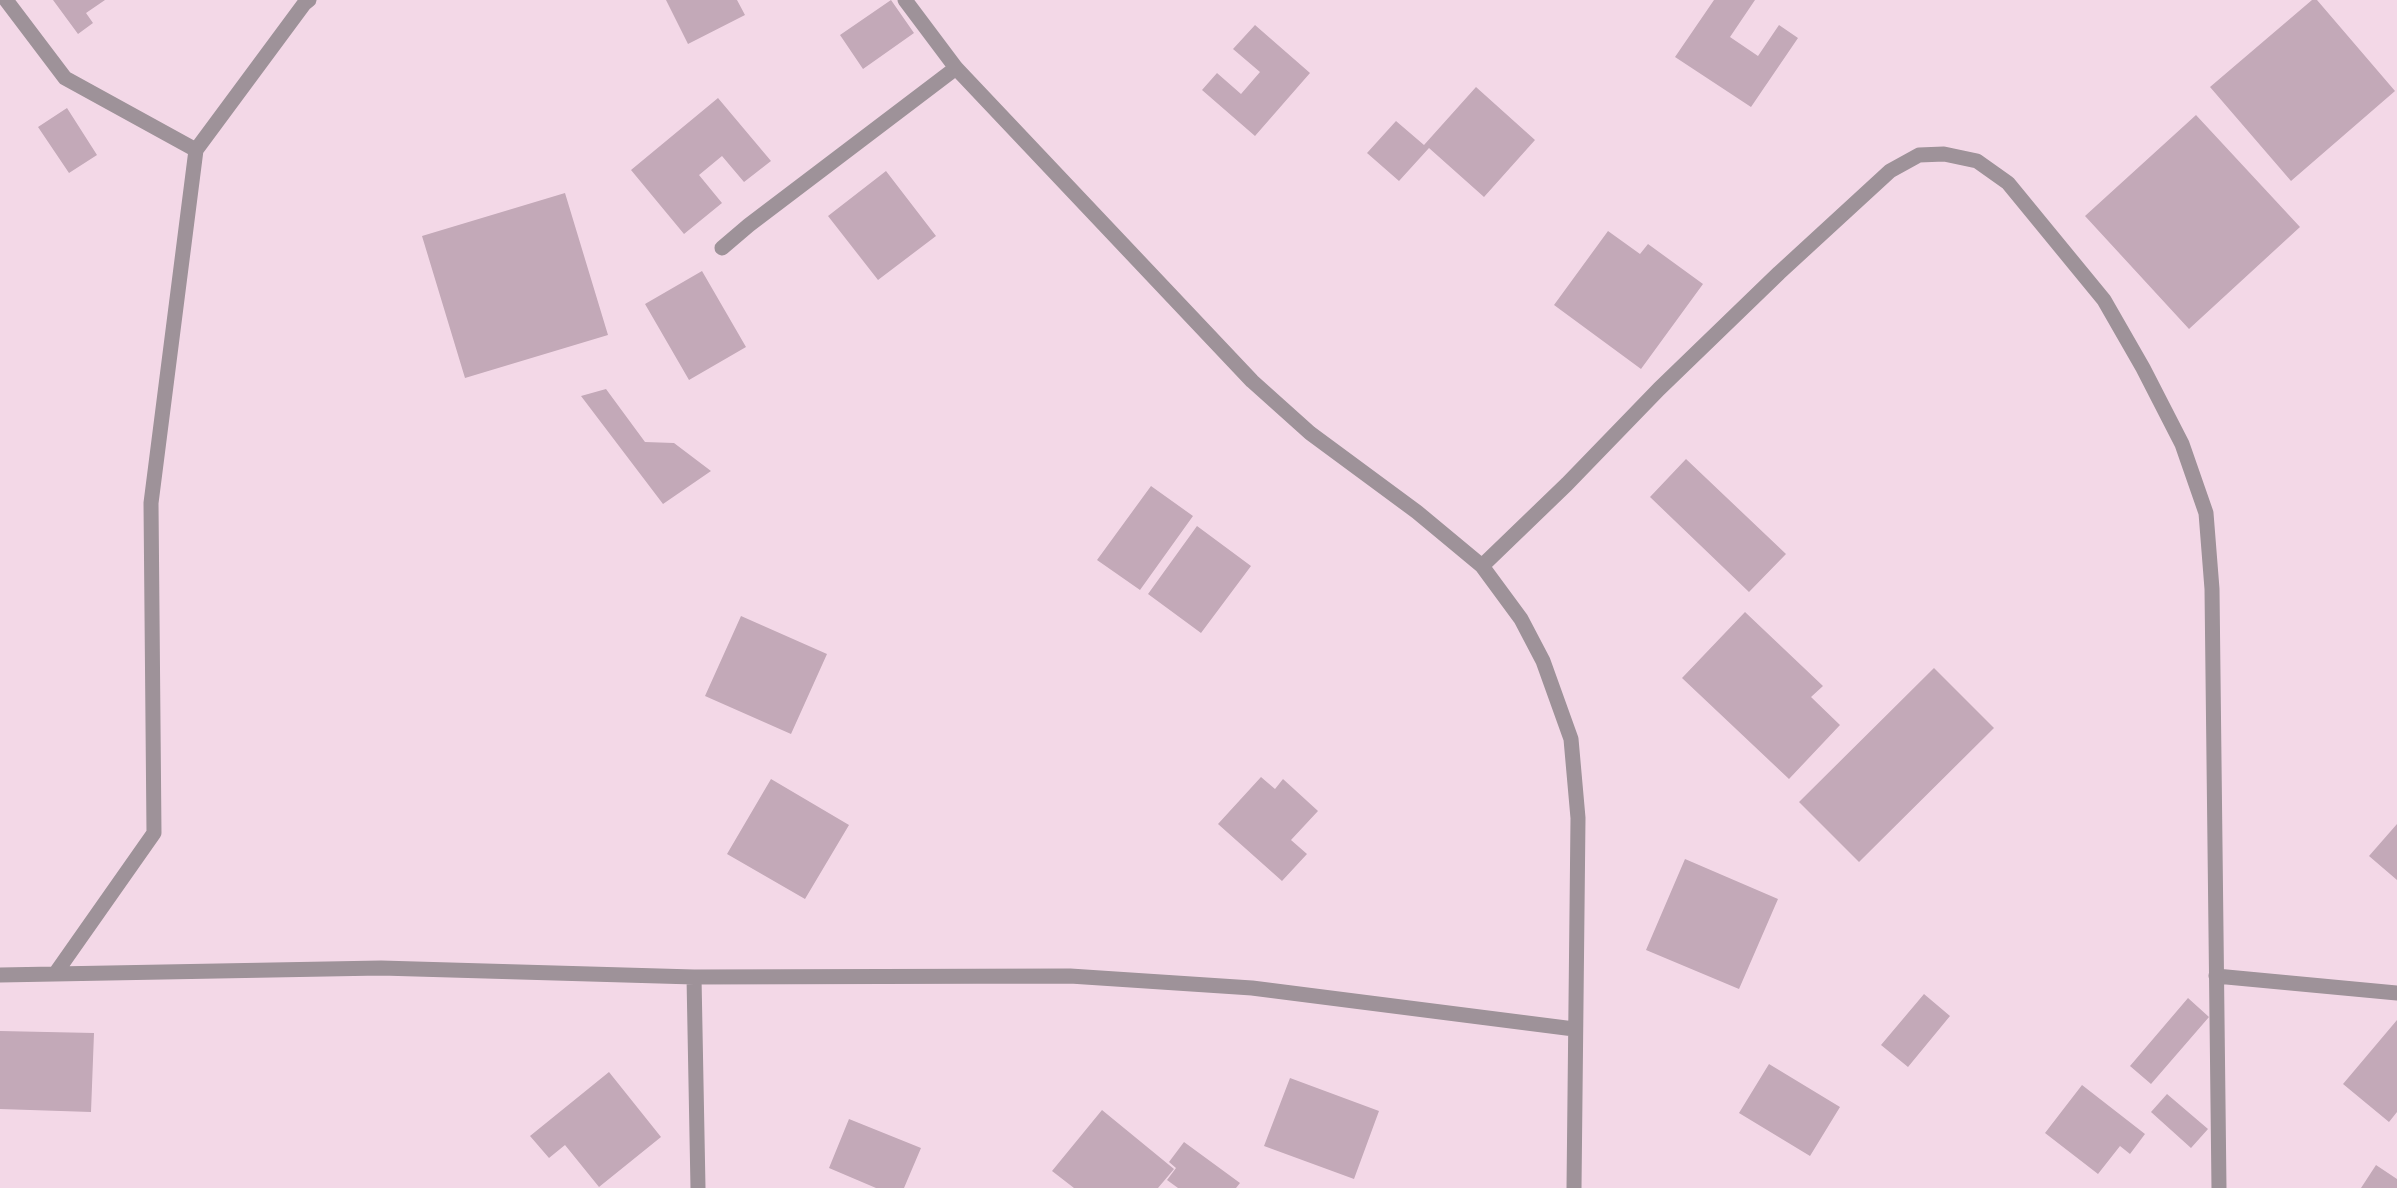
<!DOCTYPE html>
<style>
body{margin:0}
canvas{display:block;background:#f3d8e7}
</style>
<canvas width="2397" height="1188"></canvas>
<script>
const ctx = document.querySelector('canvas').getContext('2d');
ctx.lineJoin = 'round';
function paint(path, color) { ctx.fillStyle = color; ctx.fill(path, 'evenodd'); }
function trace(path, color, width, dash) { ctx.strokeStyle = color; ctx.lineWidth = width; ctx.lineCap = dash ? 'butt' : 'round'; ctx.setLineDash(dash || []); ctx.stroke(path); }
paint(new Path2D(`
 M53,0H105L86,13L93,23L78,34Z
 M666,0H737L745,15L688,44Z
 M891,0L914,33L863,69L840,35Z
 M1714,0H1755L1730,37L1758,56L1779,25L1798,38L1751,107L1675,57Z
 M2312,0H2317L2395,91L2291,181L2210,87Z
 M1255,25L1310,73L1255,136L1202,90L1217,73L1241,94L1260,72L1233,49Z
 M1476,87L1535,140L1484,197L1429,148L1399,181L1367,153L1396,121L1424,145Z
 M718,98L771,161L744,182L722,156L699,175L722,203L684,234L631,170Z
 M67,108L97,155L69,173L38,127Z
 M2196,115L2300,227L2189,329L2085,216Z
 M886,171L936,236L878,280L828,216Z
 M565,193L608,335L465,378L422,236Z
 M1608,231L1640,254L1648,244L1703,284L1641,369L1554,305Z
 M702,271L746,347L689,380L645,304Z
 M606,389L645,442L674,443L711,471L663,504L581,396Z
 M1686,459L1786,554L1749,592L1650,497Z
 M1151,486L1193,516L1140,590L1097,560Z
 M1197,526L1251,566L1201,633L1148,594Z
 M1745,612L1823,686L1811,697L1840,725L1789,779L1682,678Z
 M741,616L827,654L791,734L705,696Z
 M1934,668L1994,728L1859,862L1799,802Z
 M1261,777L1275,789L1283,779L1318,811L1291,840L1307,854L1282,881L1218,824Z
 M771,779L849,825L805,899L727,854Z
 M2397,824V880L2369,856Z
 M1685,859L1778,899L1739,989L1646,950Z
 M1924,994L1950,1016L1908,1067L1881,1045Z
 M2188,998L2209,1017L2151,1084L2130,1066Z
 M2397,1020V1112L2389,1122L2343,1084Z
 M0,1031L94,1033L91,1112L0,1109Z
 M1769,1064L1840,1107L1810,1156L1739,1113Z
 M609,1072L661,1137L599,1187L565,1145L549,1158L530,1136Z
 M1290,1078L1379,1111L1354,1179L1264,1146Z
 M2082,1085L2145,1134L2130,1154L2120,1146L2098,1174L2045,1133Z
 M2167,1094L2208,1129L2191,1148L2151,1112Z
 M1102,1110L1174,1169L1158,1188H1074L1052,1171Z
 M849,1119L921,1148L904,1188H876L829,1168Z
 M1184,1142L1240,1183L1236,1188H1178L1167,1180L1176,1168L1169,1162Z
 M2376,1165L2397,1179V1188H2361Z`), '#c3a9b8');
trace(new Path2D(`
 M6,0L65,78L196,150L304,4L309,0
 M905,0L956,68L1252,381L1310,433L1417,512L1482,566L1521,619L1543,661L1571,739L1578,818L1574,1188
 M722,248L749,225L956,68
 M1482,566L1567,484L1659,389L1779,273L1890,171L1919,155L1944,154L1977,161L2008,183L2104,300L2143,368L2182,444L2206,513L2212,589L2219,1188
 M55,974L154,833L151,503L196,150
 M0,975L381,968L694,977L1070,976L1252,988L1574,1029
 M2216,976L2397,993
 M694,977L698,1188`), '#9e9299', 15);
</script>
